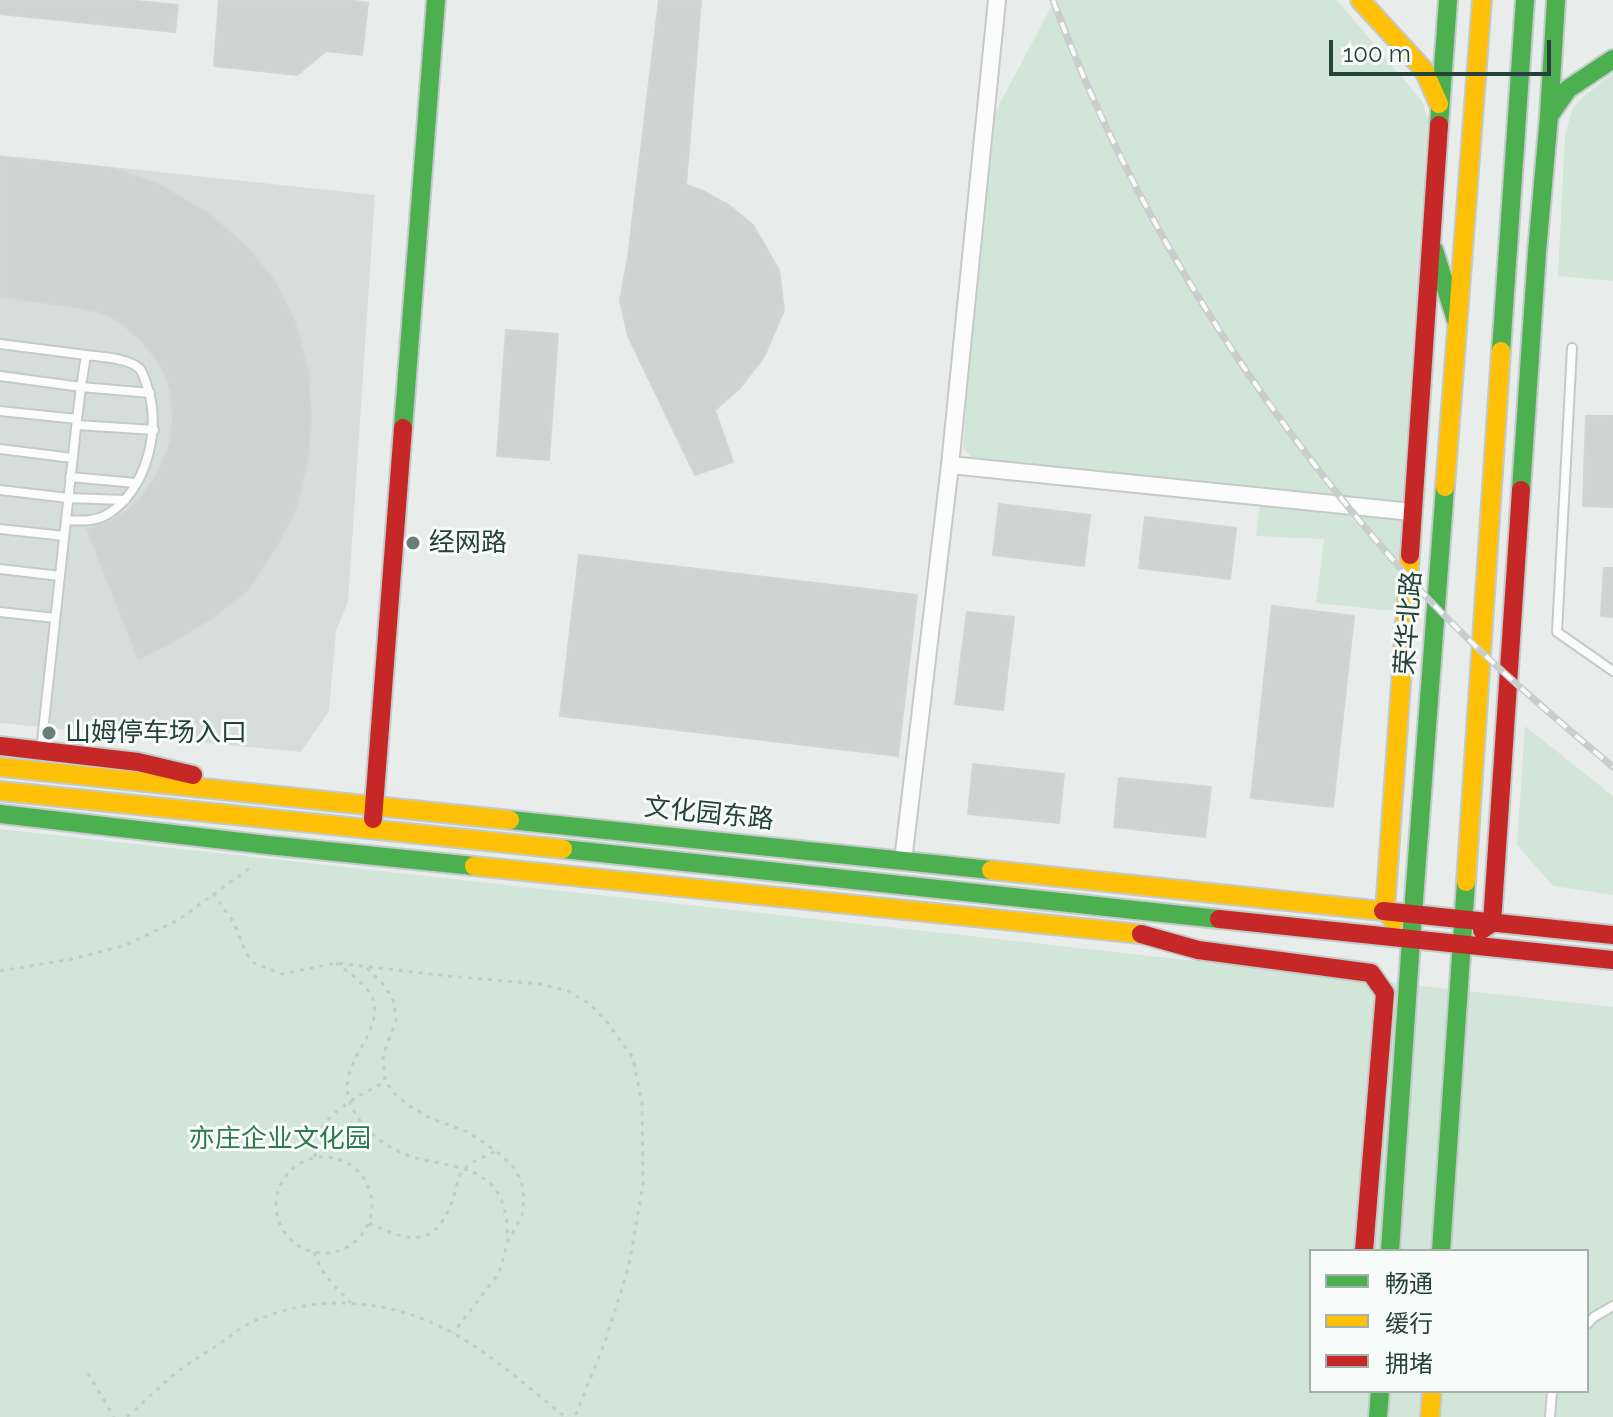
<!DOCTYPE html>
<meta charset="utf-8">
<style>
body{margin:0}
#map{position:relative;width:1613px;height:1417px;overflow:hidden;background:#e8edeb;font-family:Raleway,"Noto Sans SC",sans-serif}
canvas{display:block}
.legend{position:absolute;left:1309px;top:1249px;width:280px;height:144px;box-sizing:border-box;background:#f7fbf9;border:2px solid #a3b1ad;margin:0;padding:10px 14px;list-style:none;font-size:24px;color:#24423a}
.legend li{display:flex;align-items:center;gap:16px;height:40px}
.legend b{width:40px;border:2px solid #a3b1ad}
.scale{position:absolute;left:1329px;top:40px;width:222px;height:36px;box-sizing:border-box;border:4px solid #24423a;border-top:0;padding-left:10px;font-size:24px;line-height:28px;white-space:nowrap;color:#24423a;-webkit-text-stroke:6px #f7fbf9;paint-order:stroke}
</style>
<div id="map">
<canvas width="1613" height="1417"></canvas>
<ul class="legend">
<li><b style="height:10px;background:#4caf50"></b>畅通</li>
<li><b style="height:10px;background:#ffc107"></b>缓行</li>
<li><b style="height:10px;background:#c62828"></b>拥堵</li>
</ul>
<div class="scale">100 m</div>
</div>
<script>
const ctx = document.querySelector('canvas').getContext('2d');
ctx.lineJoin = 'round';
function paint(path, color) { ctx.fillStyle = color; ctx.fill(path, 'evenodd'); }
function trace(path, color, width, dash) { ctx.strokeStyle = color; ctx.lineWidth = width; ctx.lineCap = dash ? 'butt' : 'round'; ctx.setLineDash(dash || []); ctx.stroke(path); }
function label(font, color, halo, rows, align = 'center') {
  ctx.font = font + ' Raleway,"Noto Sans SC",sans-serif'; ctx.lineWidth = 6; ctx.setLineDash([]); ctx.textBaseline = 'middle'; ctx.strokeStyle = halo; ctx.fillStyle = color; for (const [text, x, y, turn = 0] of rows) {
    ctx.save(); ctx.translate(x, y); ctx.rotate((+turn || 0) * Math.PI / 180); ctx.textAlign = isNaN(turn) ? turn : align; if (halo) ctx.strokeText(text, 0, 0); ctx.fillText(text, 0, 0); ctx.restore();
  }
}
paint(new Path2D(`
 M0,155L375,195L348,602L336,631L329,711L301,752L0,723Z`), '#d6dedb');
paint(new Path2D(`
 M1055,0H1337L1422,101L1428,119L1395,611L1316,603L1324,539L1256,536L1262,487L974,460L963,448L986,129Z
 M1613,73V281L1558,276L1565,135L1572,110L1584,96Z
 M1525,726L1613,796V895L1553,886L1517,845Z
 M0,829L1613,1007V1417H0ZM1311,1251H1587V1391H1311Z`), '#d1e6d8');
const building = new Path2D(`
 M0,0H126L178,5L175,32L0,14Z
 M219,0H347L368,3L362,55L326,51L297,75L214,66Z
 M659,0H701L686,185L701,190L730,206L753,225L779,270L784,310L764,357L740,388L715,410L733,462L695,475L628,336L620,301L628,257Z
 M0,157L111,168L158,184L208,213L247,247L276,283L295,322L308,371L311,416L308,458L296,509L276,547L248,590L214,617L173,642L138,659L87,529L108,522L127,511L142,496L153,481L162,464L170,443L173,420L171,393L166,376L156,359L142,341L117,320L101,313L75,307L0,297Z
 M506,330L558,334L549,460L497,456Z
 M1586,416H1613V507L1583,506Z
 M999,504L1090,515L1084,566L993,555Z
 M1145,517L1236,528L1230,579L1139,568Z
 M579,555L917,595L898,756L560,716Z
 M1604,568H1613V617L1601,616Z
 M1272,606L1354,616L1333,807L1251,798Z
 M967,612L1014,617L1003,710L955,704Z
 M973,764L1064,774L1059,823L968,814Z
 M1119,778L1211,787L1205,837L1114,827Z`);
paint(building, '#cfd4d2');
trace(building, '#d1d6d4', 2);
const lane = new Path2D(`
 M0,344L86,355L81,387L150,393
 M1572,348L1557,632L1613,671
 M0,376L81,387L77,419
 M0,411L77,419L41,750
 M77,425L154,430
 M0,449L72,458
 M70,477L136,483
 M0,490L68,498L125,500
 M66,520C80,521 95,522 108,514C147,490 162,427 147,386C145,380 143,373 140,369C130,358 100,357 86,355
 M0,529L64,536
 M0,569L60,576
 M0,612L55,618
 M1587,1324L1594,1317L1613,1306
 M1550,1417L1552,1391`);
const street = new Path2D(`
 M950,465L1412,512
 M903,861L950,465L997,0`);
const fast = new Path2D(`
 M1549,115L1556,0
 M1439,125L1448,0
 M1434,250L1456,320
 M1501,351L1525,0
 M403,428L436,0
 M1521,490L1537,252L1549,116L1568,89L1613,59
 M0,814L268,845L474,866
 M510,820L991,870
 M563,849L1219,919
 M1390,1251L1411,940L1445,487
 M1441,1251L1466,882
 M1378,1417L1380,1391`);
const slow = new Path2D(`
 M1360,0L1424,70L1439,104
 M1445,487L1482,0
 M0,767L510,820
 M0,791L563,849
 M474,866L1141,934
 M991,870L1383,911
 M1466,882L1501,351
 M1394,921L1385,911L1410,555
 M1430,1417L1432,1391`);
const jam = new Path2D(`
 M1410,555L1439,125
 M0,746L138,762L193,775
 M373,819L403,428
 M1383,911L1613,935
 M1219,919L1613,960
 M1482,930L1492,923L1521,490
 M1141,934L1198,950L1371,973L1385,993L1364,1251`);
trace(lane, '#c5cac8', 12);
trace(street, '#c5cac8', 20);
trace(fast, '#c3cbc8', 22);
trace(slow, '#c3cbc8', 22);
trace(jam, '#c3cbc8', 22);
trace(new Path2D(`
 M213,893L234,923L246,953L254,963L282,974L336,963L448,976L540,984L568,991L590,1004L607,1022L633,1058L642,1103L643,1184L629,1265L606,1339L575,1417
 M336,963C348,972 370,987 374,1002C382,1043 321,1071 361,1122C374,1139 395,1152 416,1158C447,1166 486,1166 501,1199C507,1212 507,1227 508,1241
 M367,968L384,985L394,1002L396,1020L383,1056L385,1081L395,1094L408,1105L432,1119L468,1132L496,1151L512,1165L521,1180L524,1198L522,1216L508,1241L499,1273L453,1333
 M0,971L72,959L126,945L178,920L247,870L252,863
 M276 1205a48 48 0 1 1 96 0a48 48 0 1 1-96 0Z
 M315,1157C316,1149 316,1140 320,1132C331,1108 362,1095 384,1082
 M369,1223C409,1242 435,1250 453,1199C456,1190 457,1178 463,1170C470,1162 486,1156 496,1151
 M314,1252C321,1274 335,1287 351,1303
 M88,1373L114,1417
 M127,1417C144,1402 160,1386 177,1372C190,1362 204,1354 218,1345C228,1338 237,1330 248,1324C314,1292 389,1298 453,1333C494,1356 529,1388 565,1417`), '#c3ccca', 3, [4, 6]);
trace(lane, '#fcfcfc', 8);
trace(street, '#fcfcfc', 16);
trace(fast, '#4caf50', 18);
trace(slow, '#ffc107', 18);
trace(jam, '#c62828', 18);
const rail = new Path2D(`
 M1053,0C1132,214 1257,408 1409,578C1471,647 1542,707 1613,767`);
trace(rail, '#c9cdcc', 7);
trace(rail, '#f7fbf9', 4, [12]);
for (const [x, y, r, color] of [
 [413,543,8,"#697e78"],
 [49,733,8,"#697e78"]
]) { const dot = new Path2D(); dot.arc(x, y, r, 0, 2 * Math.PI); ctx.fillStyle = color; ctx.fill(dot); trace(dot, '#f7fbf9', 3); }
label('26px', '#24423a', '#f7fbf9', [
 ["经网路",429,543],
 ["山姆停车场入口",65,733]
], 'left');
label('26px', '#24423a', '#f7fbf9', [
 ["荣华北路",1409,623,-86],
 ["文化园东路",709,814,6]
]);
label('26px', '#2d7a4b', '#f7fbf9', [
 ["亦庄企业文化园",280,1139]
]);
</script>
